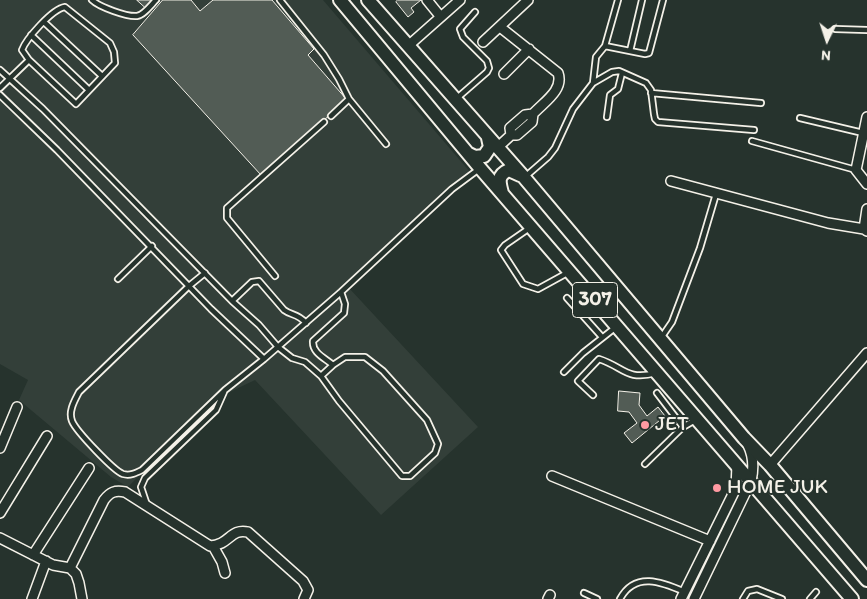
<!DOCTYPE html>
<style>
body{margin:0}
#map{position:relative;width:867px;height:599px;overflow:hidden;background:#26332d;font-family:Itim,sans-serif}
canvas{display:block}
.north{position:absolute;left:802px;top:15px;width:50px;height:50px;-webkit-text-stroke:4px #26332d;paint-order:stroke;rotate:184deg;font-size:14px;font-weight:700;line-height:20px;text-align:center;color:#f4f1e8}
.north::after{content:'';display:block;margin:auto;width:18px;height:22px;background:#f4f1e8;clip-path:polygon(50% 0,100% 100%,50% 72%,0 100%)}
</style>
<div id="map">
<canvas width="867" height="599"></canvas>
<div class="north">N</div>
</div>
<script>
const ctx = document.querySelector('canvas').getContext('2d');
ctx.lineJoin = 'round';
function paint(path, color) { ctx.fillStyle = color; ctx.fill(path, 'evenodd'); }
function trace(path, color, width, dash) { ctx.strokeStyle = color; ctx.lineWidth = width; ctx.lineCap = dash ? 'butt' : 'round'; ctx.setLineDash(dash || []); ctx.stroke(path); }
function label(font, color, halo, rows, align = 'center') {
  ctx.font = font + ' Itim,sans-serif'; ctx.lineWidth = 4; ctx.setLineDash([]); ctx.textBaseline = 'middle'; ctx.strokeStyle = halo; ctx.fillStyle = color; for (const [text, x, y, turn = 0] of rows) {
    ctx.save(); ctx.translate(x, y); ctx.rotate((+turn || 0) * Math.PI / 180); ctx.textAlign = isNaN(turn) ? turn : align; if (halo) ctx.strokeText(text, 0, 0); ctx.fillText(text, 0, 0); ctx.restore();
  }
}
paint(new Path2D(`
 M0,0H323L470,172L349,288L478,427L381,515L255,380L213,400L128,487L111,477L19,400L28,380L0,364Z`), '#333f39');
const building = new Path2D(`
 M137,0H152L145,7Z
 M163,0H191L200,11L213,0H272L314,49L308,55L347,100L261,175L133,35Z
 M398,0H421L411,8L414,12L408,17L396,2Z
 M619,391L640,393L639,405L647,416L658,407L665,416L632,443L624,433L637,423L629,412L618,411Z`);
paint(building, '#525c55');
trace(building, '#f4f1e8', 1);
const lane = new Path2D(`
 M92,0C99,7 127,17 137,16C144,15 151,5 156,0
 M280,0L324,55L339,79L349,99L386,144
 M65,7L110,43L114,52L115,63L76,104L29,60L22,50C26,39 52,9 65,7Z
 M44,22L102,76
 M835,29L867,30
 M31,35L89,90
 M605,46L645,54L649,53L663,0
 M630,51L642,0
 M0,70L43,109L232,301L259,325L278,347L292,358L305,362L321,376L339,401L402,476H410L435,453L438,444L427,420L383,371L365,357H345L333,365C325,358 312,353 313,341L344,313L345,304L341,292
 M593,83L596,57L605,46L618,0
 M0,88L29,60
 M651,93L761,103
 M0,95L57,150L211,309L264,359
 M456,99L487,72L489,68L487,61L463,37L460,29L475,12
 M331,116L349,99
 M607,117L610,95L618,89L622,73
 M800,118L863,133
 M752,141L856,170
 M525,177L548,157L555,148L573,109L593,83L612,72L619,71L646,83L651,90L654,114L655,119L658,122L754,130
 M531,227L505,245L501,250L523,284L538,289L569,272
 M205,273L189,286L79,392C75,400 68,411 72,421C76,431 114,471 123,474C130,476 136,473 142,470L225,390L264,359L341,292L452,189L479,169
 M275,276L227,218V208L324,122
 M118,279L152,246
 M567,298L602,337
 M232,301L252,282L259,281L284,310C292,316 297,313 306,323
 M661,338L672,322L700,248L716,194
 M564,372L583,353L616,327
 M321,376L333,365
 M657,393L683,427
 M593,395L578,381L599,359C624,367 626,381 656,373
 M645,464L683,427L695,420
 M147,505L141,487L145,478L216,410L224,392
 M584,593L597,599
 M620,599C635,571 662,582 685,592
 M743,599L748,591L757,589L782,599
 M810,599L816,592`);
const street = new Path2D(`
 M427,0L440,16
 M500,27L558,73C564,90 544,102 533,114
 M483,42L528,0
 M408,46L460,0
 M504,74L529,49
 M867,117L856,170L867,184
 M497,148L511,135H517L532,122L533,114L525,115L510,128L511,135
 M671,181L828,223L864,229L867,231
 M864,229L867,209
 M0,448L17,407
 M770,465L867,353
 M552,476L710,541
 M0,513L47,436
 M0,538L53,565L70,568L76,574L79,583L82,599
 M213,546L222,562L225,573
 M33,555L89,468
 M70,568L104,500C110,492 115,490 125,492L210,546C230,545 230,528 248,532L303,581L308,590L304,599
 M32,599L46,561
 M548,599L550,595
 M681,599L736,488L737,465
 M694,599L751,481C754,468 754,457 748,445`);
const primary = new Path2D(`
 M340,0L480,168L852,599
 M368,0L522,175L744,438L770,465L867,580
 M469,154L475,157L484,156L490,147L488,138
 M502,193C499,182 497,175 509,170L520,175`);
trace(lane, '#f4f1e8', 8);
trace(street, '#f4f1e8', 12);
trace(primary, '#f4f1e8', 16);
trace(lane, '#26332d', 4.5);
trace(street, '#26332d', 9);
trace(primary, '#26332d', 12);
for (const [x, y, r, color] of [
 [645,425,5,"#ff9aa2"],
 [717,488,5,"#ff9aa2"]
]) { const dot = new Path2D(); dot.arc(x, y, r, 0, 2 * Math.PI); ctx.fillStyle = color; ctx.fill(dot); trace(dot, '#26332d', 2); }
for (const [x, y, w] of [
 [595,300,45]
]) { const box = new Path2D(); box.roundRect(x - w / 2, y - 17.5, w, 35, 4); ctx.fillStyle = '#26332d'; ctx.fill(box); trace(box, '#f4f1e8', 1); }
label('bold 20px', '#f4f1e8', null, [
 ["307",595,300]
]);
label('21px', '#f4f1e8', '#26332d', [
 ["JET",655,425],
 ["HOME JUK",727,488]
], 'left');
</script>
